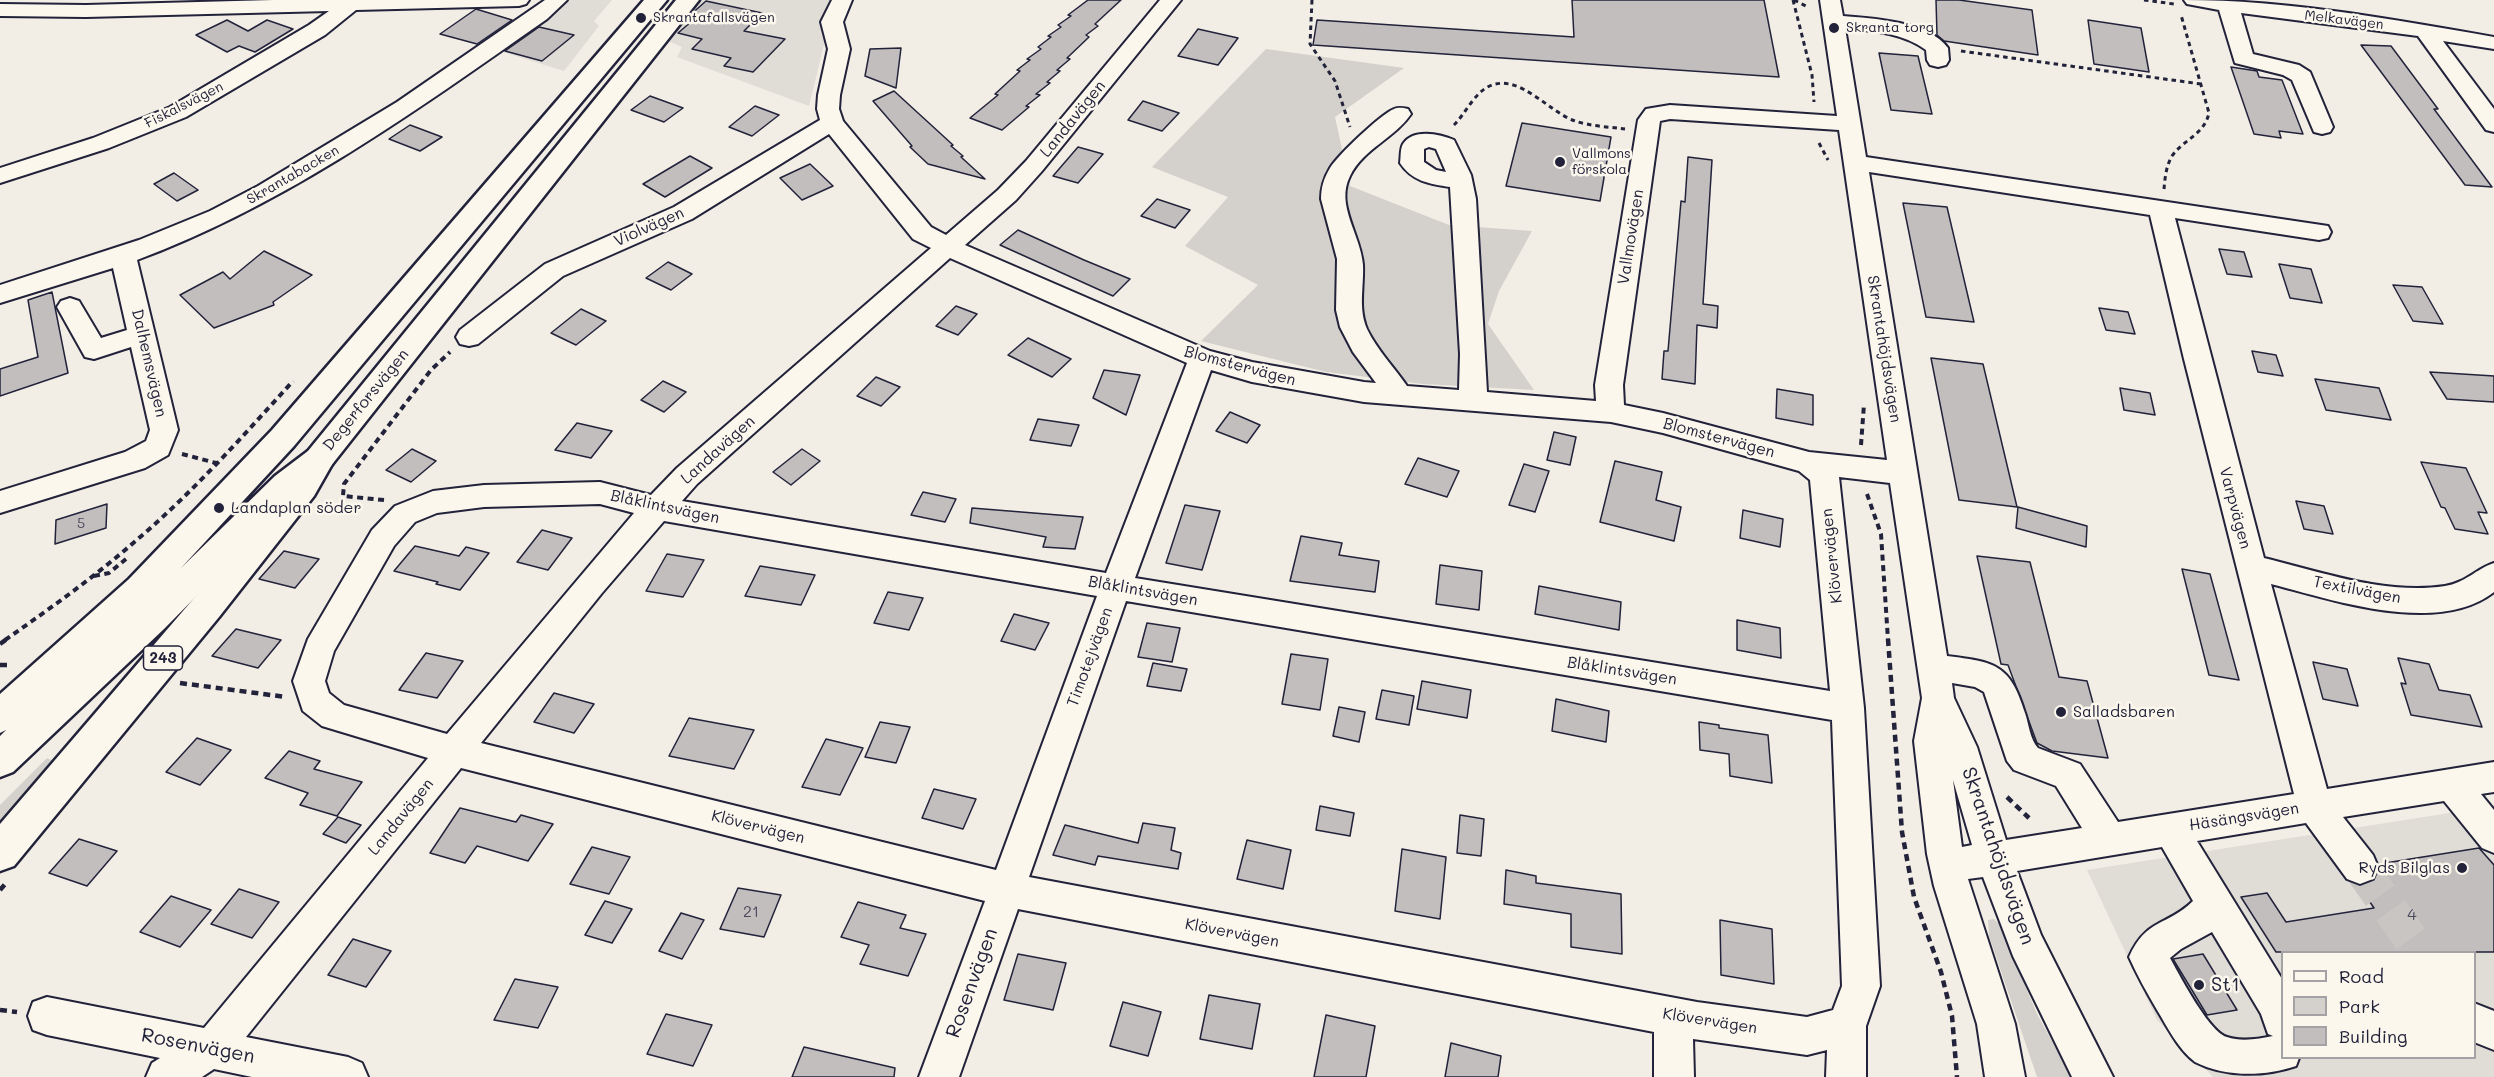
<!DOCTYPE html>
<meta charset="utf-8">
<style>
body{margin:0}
#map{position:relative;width:2494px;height:1077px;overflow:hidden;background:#f2eee5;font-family:Mali,sans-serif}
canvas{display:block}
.legend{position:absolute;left:2281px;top:951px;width:195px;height:108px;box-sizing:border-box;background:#fbf7ec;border:2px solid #a4a2a5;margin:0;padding:8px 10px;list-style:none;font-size:18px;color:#22223b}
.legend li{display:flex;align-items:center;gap:12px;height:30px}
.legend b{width:30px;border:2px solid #a4a2a5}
</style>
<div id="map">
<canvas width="2494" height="1077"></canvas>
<ul class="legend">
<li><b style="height:8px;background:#fbf7ec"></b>Road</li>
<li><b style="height:16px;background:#d4d1cc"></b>Park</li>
<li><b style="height:16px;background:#c2bebe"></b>Building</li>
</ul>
</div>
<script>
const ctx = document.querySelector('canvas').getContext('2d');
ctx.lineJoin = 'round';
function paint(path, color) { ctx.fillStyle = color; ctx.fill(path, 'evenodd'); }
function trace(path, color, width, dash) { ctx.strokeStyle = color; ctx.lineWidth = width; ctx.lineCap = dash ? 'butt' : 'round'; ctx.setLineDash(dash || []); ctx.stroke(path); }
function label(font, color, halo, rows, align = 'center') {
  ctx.font = font + ' Mali,sans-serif'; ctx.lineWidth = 5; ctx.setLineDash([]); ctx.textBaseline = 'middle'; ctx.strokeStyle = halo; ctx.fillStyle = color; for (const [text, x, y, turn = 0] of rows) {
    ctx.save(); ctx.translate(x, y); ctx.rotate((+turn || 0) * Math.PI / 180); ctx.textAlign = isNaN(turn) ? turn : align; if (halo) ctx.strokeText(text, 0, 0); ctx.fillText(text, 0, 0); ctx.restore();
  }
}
paint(new Path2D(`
 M567,0H612L594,21L599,26L564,71L500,51Z
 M698,0H835L809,106L677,57L682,47L666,40Z
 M2494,806V1077H2213L2157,1020L2087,870ZM2282,952H2474V1058H2282Z`), '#e0dcd6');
paint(new Path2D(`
 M1266,49L1404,68L1335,117L1350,186L1449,225L1532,231L1499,291L1488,324L1534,390L1423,384L1326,372L1201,341L1258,285L1185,246L1228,197L1152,167Z
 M47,758L53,761L0,823V805Z
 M1994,919L2000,925L2037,1014L2072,1077H2037L1989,936L1988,920Z`), '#d4d1cc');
const building = new Path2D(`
 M1088,0H1121L1095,24L1098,26L1086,35L1089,37L1067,58L1070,59L1057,70L1060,71L1047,82L1050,83L1036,94L1040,95L1026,106L1029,107L1002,130L970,118L998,95L995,94L1020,71L1017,70L1030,60L1027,59L1041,49L1038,47L1051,37L1048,36L1061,27L1058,25L1071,16L1068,15Z
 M1572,0H1764L1779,77L1313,45L1317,20L1574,37Z
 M1936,0H1959L2032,10L2038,55L1944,41L1937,35Z
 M706,1L762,13L744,31L785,39L753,72L724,66L731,58L692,49L702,39L678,33L692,21L686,20L689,16Z
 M476,9L512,20L477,44L440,34Z
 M227,20L248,31L267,20L293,29L255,52L239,46L227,52L196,35Z
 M2088,20L2141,28L2149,72L2094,64Z
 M539,27L574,35L542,61L505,51Z
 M1198,29L1238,38L1218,65L1178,56Z
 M2361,45L2391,46L2438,109H2434L2492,187L2465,185Z
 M901,48L896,88L865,76L870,49Z
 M1879,53L1918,56L1932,114L1891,110Z
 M2231,67L2257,71L2259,77L2282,80L2303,134L2279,131L2281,138L2254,134Z
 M894,91L953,145L951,146L963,156L961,157L985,179L928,164L910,147L912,146L873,101Z
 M650,96L683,108L664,122L631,110Z
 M1143,101L1179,113L1162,131L1128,120Z
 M755,106L779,115L752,136L729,127Z
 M1522,123L1611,137L1600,201L1506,186Z
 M410,125L442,137L420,151L389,139Z
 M1078,147L1103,154L1078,183L1053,176Z
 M690,156L712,168L665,197L643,184Z
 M1688,157L1712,160L1703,304L1718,306L1717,328L1697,325L1695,384L1662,379L1664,351H1668L1681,201L1685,202Z
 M810,164L833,186L802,200L780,178Z
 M174,173L198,190L177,201L154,184Z
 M1157,199L1190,210L1175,228L1141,216Z
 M1903,203L1947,207L1974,322L1926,317Z
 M1018,230L1084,260L1130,279L1113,296L1000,245Z
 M2219,249L2244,252L2252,277L2227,274Z
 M264,251L312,275L273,302L274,305L214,328L180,295L223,272L230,279Z
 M668,262L692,274L671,290L646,278Z
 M2279,264L2311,269L2322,303L2290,298Z
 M2393,285L2422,287L2443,324L2413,321Z
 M52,292L68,373L0,396V369L38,357L28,300Z
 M956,306L977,314L958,335L936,326Z
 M2099,308L2128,312L2135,334L2106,330Z
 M581,309L606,321L576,345L551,333Z
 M1028,338L1071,359L1052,377L1008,355Z
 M2252,351L2276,355L2283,376L2258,372Z
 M1931,358L1983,364L2017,507L1959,500Z
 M1104,370L1140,375L1126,415L1093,398Z
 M2430,372L2494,376V402L2447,399Z
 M876,377L900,387L881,406L857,396Z
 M2315,379L2379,388L2391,420L2326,410Z
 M663,381L686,392L664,412L641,400Z
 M2120,388L2150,393L2155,415L2124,410Z
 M1777,389L1813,395V425L1776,418Z
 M1230,412L1260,425L1247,443L1216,431Z
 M1038,419L1079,425L1071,446L1030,440Z
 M577,423L612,431L591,458L555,450Z
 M1554,432L1576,437L1570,465L1547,460Z
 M412,449L436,461L411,482L386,470Z
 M802,449L820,461L791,485L773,472Z
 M1418,458L1459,471L1447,497L1405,484Z
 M1615,461L1662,472L1656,500L1681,507L1674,541L1600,522Z
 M2421,462L2466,468L2487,513L2478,512L2488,534L2455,529L2445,508L2441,507Z
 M1524,464L1549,471L1535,512L1509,505Z
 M923,492L956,499L945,522L911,515Z
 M2296,501L2324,506L2333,534L2304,529Z
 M107,504L106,528L55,544L56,520Z
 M1185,505L1220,511L1202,570L1166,563Z
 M2018,507L2087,526L2086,547L2016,528Z
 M972,508L1083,517L1075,549L1043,547L1046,537L970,523Z
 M1743,510L1783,519L1780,547L1740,538Z
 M542,530L572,538L548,570L517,562Z
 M1301,536L1342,543L1339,555L1379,561L1375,592L1290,581Z
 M415,546L459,556L466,547L489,553L460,590L436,584L438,582L394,571Z
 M284,551L319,559L295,588L259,579Z
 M667,554L704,560L683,597L646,591Z
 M1977,556L2030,562L2059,677L2087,681L2108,758L2052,751L2037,743L2008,665L2001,664Z
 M1440,565L1482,571L1479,610L1436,604Z
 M760,566L815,575L801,605L745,596Z
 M2182,569L2210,574L2239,680L2209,675Z
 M1539,586L1621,602L1619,630L1535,614Z
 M888,592L923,598L909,630L874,623Z
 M1014,614L1049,623L1035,650L1001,641Z
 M1737,620L1780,628L1781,658L1737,650Z
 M1147,623L1180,628L1172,662L1138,657Z
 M236,629L281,640L258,668L212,656Z
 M426,653L463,661L437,698L399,690Z
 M1291,654L1328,659L1320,710L1282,704Z
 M2398,658L2429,664L2439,690L2470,695L2482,727L2411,715L2401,683L2406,684Z
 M2313,662L2347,669L2358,706L2323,699Z
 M1153,663L1187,669L1181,691L1147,686Z
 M1422,681L1471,690L1467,718L1417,709Z
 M1382,690L1414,696L1409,725L1376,719Z
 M554,693L594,704L574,733L534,722Z
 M1556,699L1609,711L1606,742L1552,731Z
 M1339,707L1365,712L1359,742L1333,736Z
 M689,718L754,730L734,769L669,756Z
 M880,722L910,727L896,763L865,757Z
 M1699,722L1719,725V728L1768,735L1772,783L1730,776L1729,754L1700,750Z
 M197,738L231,750L200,785L166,772Z
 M826,739L863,748L840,795L802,787Z
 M289,751L320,761L314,769L362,782L337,816L300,805L308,793L265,778Z
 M934,789L976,799L963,829L922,818Z
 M1320,806L1354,813L1350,836L1316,830Z
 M460,808L516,822L521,815L553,824L528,861L477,846L465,863L430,853Z
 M1460,815L1484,819L1481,856L1457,853Z
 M338,817L361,825L346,843L323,834Z
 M1143,823L1175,828L1171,850L1181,853L1178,869L1098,856L1095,865L1053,855L1065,825L1138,843Z
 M79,839L117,851L87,886L49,873Z
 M1247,840L1291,850L1283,889L1237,879Z
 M592,847L630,857L609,894L570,884Z
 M2479,848L2494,865V952H2276L2241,897L2267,893L2286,922L2374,908L2359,886L2375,880L2379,864Z
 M1402,849L1446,857L1440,919L1395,911Z
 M1506,870L1536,876V883L1621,894L1622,954L1571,947V914L1504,904Z
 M738,888L781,895L764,937L720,929Z
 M239,889L279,902L252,938L211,924Z
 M171,896L211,910L180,947L140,932Z
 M605,901L632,909L612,943L585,935Z
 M858,902L906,915L900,928L926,934L908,976L860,964L869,945L841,937Z
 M681,913L704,920L682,959L659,951Z
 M1720,920L1772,929L1774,984L1721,975Z
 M353,939L391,951L366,987L328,975Z
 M1018,954L1066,963L1053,1010L1004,1000Z
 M2203,954L2237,1010L2207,1015L2173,959Z
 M515,979L558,987L538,1028L494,1020Z
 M1209,995L1260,1004L1252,1049L1200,1039Z
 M1123,1002L1161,1012L1148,1056L1110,1046Z
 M666,1014L712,1025L693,1066L647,1054Z
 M1326,1015L1375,1026L1366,1077H1314Z
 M1451,1043L1501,1056L1498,1077H1445Z
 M804,1047L895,1068L894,1077H792Z`);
paint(building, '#c2bebe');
trace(building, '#22223b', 1.5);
trace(new Path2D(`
 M2360,867L2420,952`), '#c8c5c3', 35, [35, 18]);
const minor = new Path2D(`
 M273,0H529L526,4L519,6L356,10L325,35L186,117L109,148L0,183V168L93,138L170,107L309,25L329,11L86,17L0,16V4L86,5Z
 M545,0H567L547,19C417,110 287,204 137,260L178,430L168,455L145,468L0,513V491L125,452L146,441L150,430L131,347L94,359L85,357L57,307L61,301L70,298L79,301L101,338L127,330L113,268L0,303V285L139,240L210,211L258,186L397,102Z
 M832,0H852L843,22L850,49L840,95L839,109L843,121L931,227L946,235L998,190L1026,161L1160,0H1181L1042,171L1016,200L965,245L1210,351L1252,362L1364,382L1376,383L1353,352L1340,327L1336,310L1337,259L1321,199C1321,187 1324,178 1330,168C1338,155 1381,114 1394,109C1399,107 1403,108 1408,109L1411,114C1395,138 1363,149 1350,176C1335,205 1361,235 1363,265C1364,287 1358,308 1367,329C1377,350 1394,367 1407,386L1459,390L1460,354L1450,187C1429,184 1412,181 1400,163C1401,157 1400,149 1403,144C1413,128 1440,134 1454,140L1471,175L1476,199L1487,392L1596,401L1595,385L1638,120L1646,109L1670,105L1837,116L1820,0H1840L1843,16C1872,18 1930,22 1948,48L1949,60L1946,65L1938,67L1930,65L1927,60L1926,50C1903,33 1873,31 1845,28L1866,157L2328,226L2331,232L2328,238L2319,240L2175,218L2264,558C2322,572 2385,595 2445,586C2465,583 2476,569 2494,563V592C2438,636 2333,600 2271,584L2327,789L2494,762V792L2481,794L2494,810V853L2482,848L2444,801L2343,817L2373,855L2378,867L2373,879L2360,884L2347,879L2306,823L2197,841L2282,979V1058H2299L2296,1066C2264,1077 2224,1077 2195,1062C2178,1049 2168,1028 2157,1010C2147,993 2137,975 2129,957C2146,918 2168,926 2193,901L2162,847L2017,871L2041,935L2113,1077H2072L2013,956L1983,877L1968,879L2015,1024L2025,1077H1985L1977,1024L1934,886L1927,854L1914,741L1922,698L1890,483L1839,477L1864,708L1880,986L1866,1026V1077H1826L1827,1050L1807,1055L1693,1039L1694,1077H1654V1032L1018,909L959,1077H919L985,901L461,768L246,1037L348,1057L362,1063L368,1077H252L214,1069L202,1077H146L152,1063L160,1058L47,1035L33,1030L28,1016L33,1002L47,997L204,1028L428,758L322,726L303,711L293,681L308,639L372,530L395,506L433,491L484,485L600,482L651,495L677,468L931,248L913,239L829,134L692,219L563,276L478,344L469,346L460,344L456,337L460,330L545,264L674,207L820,120L817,109L818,95L828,49L821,22ZM1670,119L1839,130L1887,460L1809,452L1663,413L1624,405L1623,385L1660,121ZM1429,147L1436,149L1446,172L1436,170L1424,162V149ZM1869,172L2150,215L2184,359L2294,794L2118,822L2080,764L2038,748C2030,739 2029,725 2025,713C2010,664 1995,662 1947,656ZM950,258L1187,363L1106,573L682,501L697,484ZM1211,370L1252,382L1364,402L1611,422L1663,433L1799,471L1810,480L1830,691L1135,578ZM600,504L634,513L447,734L344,705L329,693L325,681L334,651L394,546L415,522L437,513L484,507ZM664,521L1097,596L996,870L481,743L602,593ZM1126,601L1832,720L1842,986L1833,1010L1807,1017L1697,1002L1029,877ZM1952,683L1975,687L1984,692L2007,761L2014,770L2056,786L2082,828L2006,840L1977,747L1954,698ZM1953,780L1972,845L1962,847ZM2212,932L2261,1014L2268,1034L2273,1036C2259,1039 2241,1042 2227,1037C2209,1032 2180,976 2170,958L2181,949Z
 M2184,0C2287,0 2392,19 2494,37V49L2443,41L2494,109V132L2486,130L2418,36L2241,13L2253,54L2299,65L2310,72L2333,127L2330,132L2322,134L2314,132L2292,80L2283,75L2235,63L2219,10L2187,4Z
 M2474,1003L2494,1011V1050L2474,1042Z`);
const major = new Path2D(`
 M644,0H667L294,446L181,568L275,476L308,451L676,0H699L330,467L297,494L164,629L13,772L0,777V736L6,730L0,733V694L129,579L272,430Z`);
const highway = new Path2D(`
 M319,447L330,451L335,459L314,496L219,617L14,866L0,871V824L195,597L292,478L308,451Z`);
trace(minor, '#22223b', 4);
trace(major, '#22223b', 5);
trace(highway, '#22223b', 5);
trace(new Path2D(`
 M1312,0L1310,44L1335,81L1350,127
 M1793,0L1812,75L1814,102
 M1794,0L1806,6
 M2144,0L2174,4
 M1961,51L2201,84
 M1454,125C1466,113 1475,91 1492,85C1521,75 1549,112 1575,121C1590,126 1609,127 1625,129
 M1819,143L1828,160
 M2164,189C2165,178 2166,166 2172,156C2184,139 2204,135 2209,113L2181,15`), '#22223b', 3, [4.5, 4]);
trace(new Path2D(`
 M1861,445L1864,404
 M182,454L216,463
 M1867,494L1881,534L1888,640
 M384,500L343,496L344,484L431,370L450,352
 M94,576L109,573L126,559
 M5,640C51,608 97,575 139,538C195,490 244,435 293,381`), '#22223b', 4, [6, 4.5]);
trace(new Path2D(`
 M1888,639L1902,832L1914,897L1941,972L1952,1016L1957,1077
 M0,644L7,639
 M0,665H11
 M180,683L286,697
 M2007,797L2029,818
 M0,890L6,883
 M0,1010L17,1012`), '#22223b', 4.5, [7, 5]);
paint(minor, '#fbf7ec');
paint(major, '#fbf7ec');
paint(highway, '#fbf7ec');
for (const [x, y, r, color] of [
 [641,18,6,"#22223b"],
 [1834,28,6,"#22223b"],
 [1560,162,6,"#22223b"],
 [219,508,6,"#22223b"],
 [2061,712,6,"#22223b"],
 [2462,868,6,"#22223b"],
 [2199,985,6,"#22223b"]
]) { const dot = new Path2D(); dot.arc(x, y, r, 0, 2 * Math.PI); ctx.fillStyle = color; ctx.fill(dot); trace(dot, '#fbf7ec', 2); }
label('14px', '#22223b', '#fbf7ec', [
 ["Skrantafallsvägen",653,18],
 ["Skranta torg",1846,28],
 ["Vallmons",1572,154],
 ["förskola",1572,170]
], 'left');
label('14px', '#22223b', '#fbf7ec', [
 ["Melkavägen",2344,20,7],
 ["Fiskalsvägen",184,105,-27],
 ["Skrantabacken",293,175,-30]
]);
label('14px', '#4a495c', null, [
 ["5",81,524]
]);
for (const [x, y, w] of [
 [163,658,39]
]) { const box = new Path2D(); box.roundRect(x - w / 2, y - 12, w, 24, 4.5); ctx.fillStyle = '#fbf7ec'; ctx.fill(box); trace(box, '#22223b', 1.5); }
label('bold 15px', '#22223b', null, [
 ["243",163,658]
]);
label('16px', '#22223b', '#fbf7ec', [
 ["Landavägen",1073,119,-51],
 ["Violvägen",649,227,-24],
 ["Vallmovägen",1631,237,-81],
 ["Skrantahöjdsvägen",1884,349,81],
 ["Dalhemsvägen",149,363,77],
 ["Blomstervägen",1240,366,15],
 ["Degerforsvägen",366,400,-51],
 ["Blomstervägen",1719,438,15],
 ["Landavägen",718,450,-42],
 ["Blåklintsvägen",665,507,12],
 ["Varpvägen",2235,508,75],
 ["Klövervägen",1832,556,-96],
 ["Textilvägen",2357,590,11],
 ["Blåklintsvägen",1143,591,10],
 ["Timotejvägen",1090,657,-70],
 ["Blåklintsvägen",1622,671,9],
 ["Landavägen",401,817,-51],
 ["Häsängsvägen",2244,817,-9],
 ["Klövervägen",758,827,14],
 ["Klövervägen",1232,933,11],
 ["Klövervägen",1710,1021,9]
]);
label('16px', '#22223b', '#fbf7ec', [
 ["Landaplan söder",231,508],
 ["Salladsbaren",2073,712],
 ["Ryds Bilglas",2450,868,"right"]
], 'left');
label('16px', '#4a495c', null, [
 ["21",751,912],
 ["4",2412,915]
]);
label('20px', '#22223b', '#fbf7ec', [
 ["Skrantahöjdsvägen",1998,856,71],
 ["Rosenvägen",972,983,-70],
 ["Rosenvägen",198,1046,11]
]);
label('20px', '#22223b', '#fbf7ec', [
 ["St1",2211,985]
], 'left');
</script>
